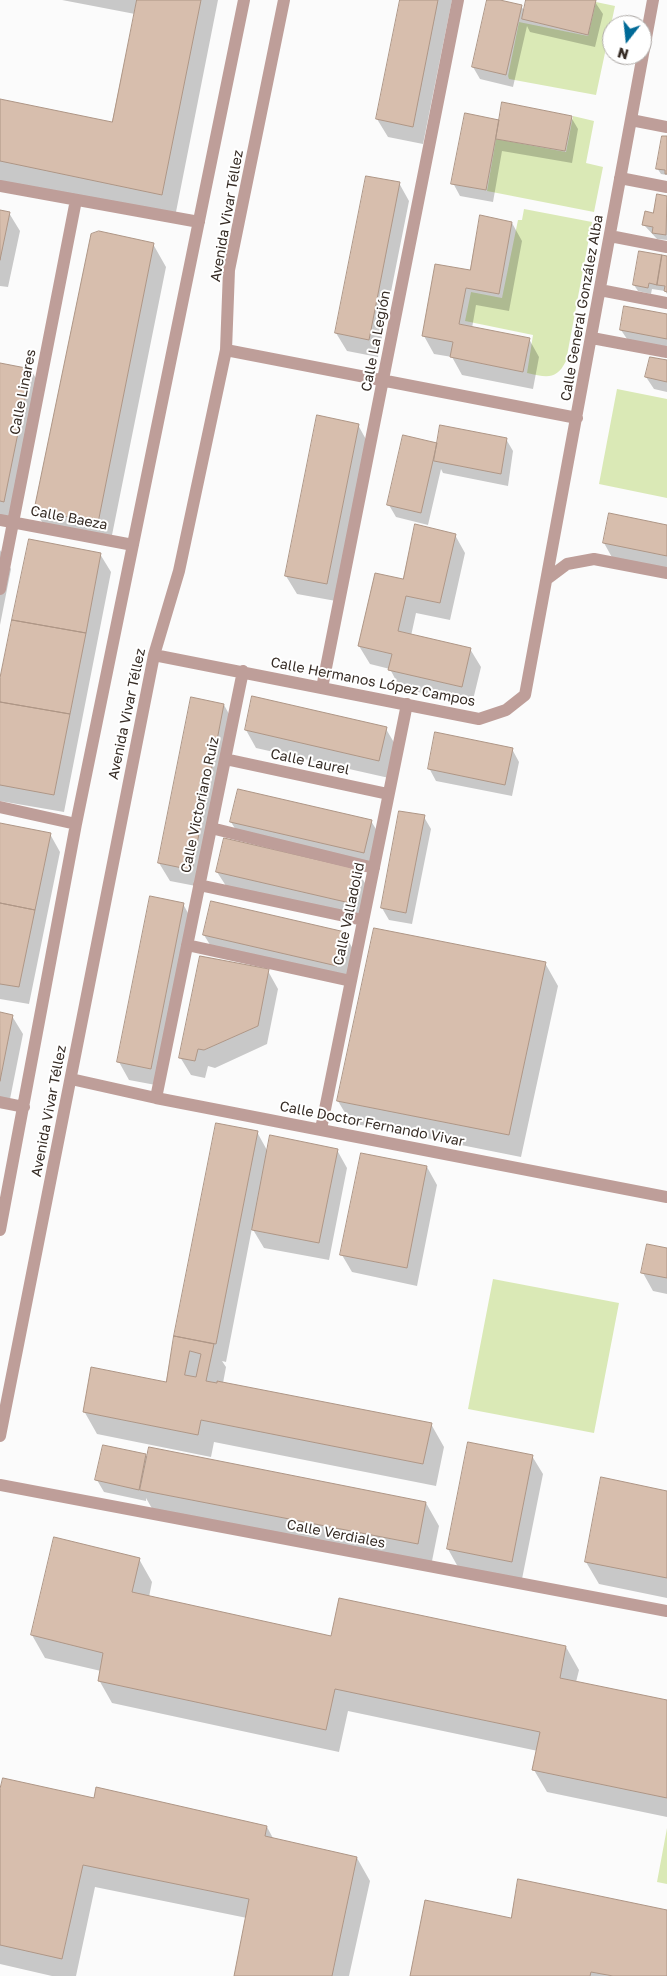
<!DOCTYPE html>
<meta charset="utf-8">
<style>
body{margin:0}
#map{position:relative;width:667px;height:1976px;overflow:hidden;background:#fbfbfb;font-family:"Golos Text",sans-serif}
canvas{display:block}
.north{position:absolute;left:602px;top:15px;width:50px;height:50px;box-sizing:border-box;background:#fff;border:1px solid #afaba8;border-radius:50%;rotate:196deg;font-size:14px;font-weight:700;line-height:20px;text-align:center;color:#362c25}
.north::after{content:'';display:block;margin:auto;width:18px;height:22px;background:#006a97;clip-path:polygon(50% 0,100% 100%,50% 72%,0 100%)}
</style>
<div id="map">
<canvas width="667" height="1976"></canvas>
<div class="north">N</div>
</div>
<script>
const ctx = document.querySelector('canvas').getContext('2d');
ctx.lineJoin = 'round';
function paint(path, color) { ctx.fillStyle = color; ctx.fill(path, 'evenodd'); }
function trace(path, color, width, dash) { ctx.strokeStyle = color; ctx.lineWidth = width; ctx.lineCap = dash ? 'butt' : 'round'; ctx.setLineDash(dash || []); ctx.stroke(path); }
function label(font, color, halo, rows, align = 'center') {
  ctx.font = font + ' "Golos Text",sans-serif'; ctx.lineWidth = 4; ctx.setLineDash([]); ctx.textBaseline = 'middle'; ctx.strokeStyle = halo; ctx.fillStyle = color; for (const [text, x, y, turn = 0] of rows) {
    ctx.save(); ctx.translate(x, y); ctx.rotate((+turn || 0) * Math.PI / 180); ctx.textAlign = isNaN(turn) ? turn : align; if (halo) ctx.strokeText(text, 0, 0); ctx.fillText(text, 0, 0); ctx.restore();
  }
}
paint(new Path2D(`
 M596,2L615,6L596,95L509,79L508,76L519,22L588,36Z
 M573,116L594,121L586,163L603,167L594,212L487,191L496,139L566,152Z
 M524,209L592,222L566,361C556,381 546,377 527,373L533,335L465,321L471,292L502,298L518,220H522Z
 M617,389L667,399V498L599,484Z
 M493,1279L619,1303L594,1433L468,1409Z
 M667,1828V1884L657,1882Z`), '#dae9b6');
paint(new Path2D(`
 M62,0H218L175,217L0,181V101L113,124L135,14Z
 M401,0H452L423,144L388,137L377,119Z
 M489,0L521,6L525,12L528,0L595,2L603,14L595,47L530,32L527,26L513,87L480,79L473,67Z
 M466,115L500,121L571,117L578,129L572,163L502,151L493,202L460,196L453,183Z
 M667,138V175L661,174L657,168Z
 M399,183L409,201L378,357L347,351L336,333Z
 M658,196L667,197V240L657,239L644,225L654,214Z
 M0,210L9,213L20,231L8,287L0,286Z
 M512,223L522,241L509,311L476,305L472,328L529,339L539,357L533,389L462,375L452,357L434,354L424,336L471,272Z
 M153,244L166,267L110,545L48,532L35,510Z
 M667,257V294L665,291L652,289L651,294L638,291L634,285Z
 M667,315V350L629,342L621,330Z
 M667,362V392L654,389L646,377Z
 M0,365L31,370L44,392L17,524L0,521Z
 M358,425L368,443L336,601L297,594L286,576Z
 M404,437L438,445L506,439L513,451L508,486L443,473L441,469L428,525L396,517L389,505Z
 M667,527V572L614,561L604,543Z
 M455,535L465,553L450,620L416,613L411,636L470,649L481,667L472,704L400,688L390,669L370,664L359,646L404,580Z
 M0,550L11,569L0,625Z
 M100,554L111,572L64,812L0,801V684Z
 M224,705L234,723L201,887L170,881L159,863Z
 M386,729L396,746L389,778L256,748L246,730Z
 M512,749L519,762L512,796L436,781L429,768Z
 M424,817L431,829L412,924L389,920L382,908Z
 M371,821L382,839L374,871L242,840L231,822Z
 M0,824L50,834L60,852L29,1004L0,999Z
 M357,870L368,888L360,920L228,889L217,872Z
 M183,904L193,922L161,1086L129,1080L119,1062Z
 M344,933L354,951L347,984L215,953L204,935Z
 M545,963L558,986L521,1157L351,1123L338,1101Z
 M268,971L278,989L267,1044L215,1068L208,1066L205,1078L191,1075L180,1057Z
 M0,1013L12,1016L23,1034L8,1109L0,1108Z
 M217,1124L257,1132L268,1152L337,1150L347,1168L329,1260L264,1248L252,1228L226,1362L222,1361L226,1367L223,1383L431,1424L444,1447L436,1486L214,1442L211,1457L97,1434L84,1411L167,1383Z
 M427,1167L437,1185L417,1286L352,1272L342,1255Z
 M667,1249V1294L653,1291L643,1273Z
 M146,1456L148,1459L426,1503L439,1526L431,1566L154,1512L146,1498V1501L104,1492L97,1480Z
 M532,1456L543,1474L522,1579L458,1567L448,1549Z
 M667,1492V1598L599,1584L586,1562Z
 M139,1559L152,1582L149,1597L332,1637L566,1647L579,1670L576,1682L667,1701V1817L547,1792L534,1770L538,1751L348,1711L339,1752L112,1703L99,1680L101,1671L45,1658L32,1635Z
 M0,1795L267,1827L274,1840L357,1858L370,1881L349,1976H235L247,1918L95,1887L76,1976H52L0,1964Z
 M667,1911V1976H411L512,1919Z`), '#0003');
const building = new Path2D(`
 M137,0H201L162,195L0,161V99L112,122Z
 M400,0H438L413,127L376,119Z
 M487,0H500L522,5L506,75L472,67Z
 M526,0H596L588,35L522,19Z
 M502,102L572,116L565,151L496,139Z
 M465,113L499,120L486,190L451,184Z
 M662,136H667V174H665V170L656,169Z
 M366,176L400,182L369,340L335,333Z
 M657,194L667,196L666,235L652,233L653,227L642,225L645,211L653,213Z
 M0,210L10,212L0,260Z
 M480,215L512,222L499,294L466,288L459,324L530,338L523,372L450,357L453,342L422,336L435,264L470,270Z
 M99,231L154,243L98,523L34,510L91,234Z
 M639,251L662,255L657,285L649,283L648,288L633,285Z
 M662,255L667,256V292L664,291L665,286L657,285Z
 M624,306L667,314V339L620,330Z
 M650,357L667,360V382L645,377Z
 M0,363L31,369L4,502L0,501Z
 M317,415L359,424L327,584L285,576Z
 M440,425L507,438L501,474L434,461Z
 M403,435L437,443L421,513L387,505Z
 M609,513L667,525V556L603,543Z
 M415,524L456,534L440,603L406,596L398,631L471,648L462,687L388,670L392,654L358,646L375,573L403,579Z
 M29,539L101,553L86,633L12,620Z
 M12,620L86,633L70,714L0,702V678Z
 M252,696L387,727L379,761L245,730Z
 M191,697L224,704L192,870L158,863Z
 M0,702L70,714L54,795L0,785Z
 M435,732L513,748L505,785L428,769Z
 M238,789L372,820L364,853L230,822Z
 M399,811L425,815L406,913L381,908Z
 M0,823L51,833L35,910L0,903Z
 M224,838L358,869L350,903L216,872Z
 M150,896L184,903L151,1069L117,1062Z
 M211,901L345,932L337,966L203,935Z
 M0,903L35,910L19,987L0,984Z
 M374,928L546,962L509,1135L337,1101Z
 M200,956L269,969L258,1026L204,1050L198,1049L195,1061L179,1058Z
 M0,1012L13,1015L0,1081Z
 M216,1123L258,1131L216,1344L174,1336Z
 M270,1135L338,1149L319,1243L252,1230Z
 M361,1153L427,1166L407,1268L340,1255Z
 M647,1244L667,1248V1278L641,1273Z
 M174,1336L214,1344L206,1381L217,1383V1381L432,1423L423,1464L201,1420L198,1435L83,1412L91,1367L166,1382ZM190,1351L201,1354L196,1377L185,1375Z
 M468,1442L533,1455L512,1562L447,1549Z
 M103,1445L146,1454L139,1490L95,1480Z
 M149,1447L426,1502L418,1544L140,1490Z
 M601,1477L667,1491V1578L585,1562Z
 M54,1537L140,1558L132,1592L331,1636L339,1598L566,1646L560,1678L667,1700V1798L532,1770L540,1732L335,1689L326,1730L98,1681L103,1653L31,1635Z
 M3,1778L94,1798L96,1787L267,1826L265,1836L357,1857L332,1976H234L249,1899L83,1865L62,1959L0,1945V1789Z
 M518,1879L667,1910V1976H613L591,1972L590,1976H410L425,1900L511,1918Z`);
paint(building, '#d7bead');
trace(building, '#ae9686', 1);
trace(new Path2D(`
 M631,120L667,127
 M620,178L667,187
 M0,186L199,222
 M610,236L667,247
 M600,290L667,303
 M592,338L667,352
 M226,350L577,418
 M0,520L133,545
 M547,579L567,564L594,559L667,573
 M0,589L76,200
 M154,655L479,719L506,710L525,695L653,0
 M322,688L458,0
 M225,759L388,794
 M0,807L76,824
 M211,828L374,868
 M199,885L363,920
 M187,945L351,981
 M71,1079L156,1098L667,1197
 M156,1098L243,671
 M0,1102L24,1107
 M321,1129L407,704
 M0,1230L76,824L244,0
 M0,1436L154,655L179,571L226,350L229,270L284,0
 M0,1485L667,1611`), '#be9e99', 12);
label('14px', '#362c25', '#fff', [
 ["Avenida Vivar Téllez",227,216,-80],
 ["Calle General González Alba",582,308,-80],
 ["Calle La Legión",376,341,-79],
 ["Calle Linares",23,392,-79],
 ["Calle Baeza",69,518,11],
 ["Calle Hermanos López Campos",373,682,11],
 ["Avenida Vivar Téllez",127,714,-78],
 ["Calle Laurel",310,762,12],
 ["Calle Victoriano Ruiz",200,805,-78],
 ["Calle Valladolid",349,914,-78],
 ["Avenida Vivar Téllez",49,1111,-79],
 ["Calle Doctor Fernando Vivar",372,1124,11],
 ["Calle Verdiales",336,1534,11]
]);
</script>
